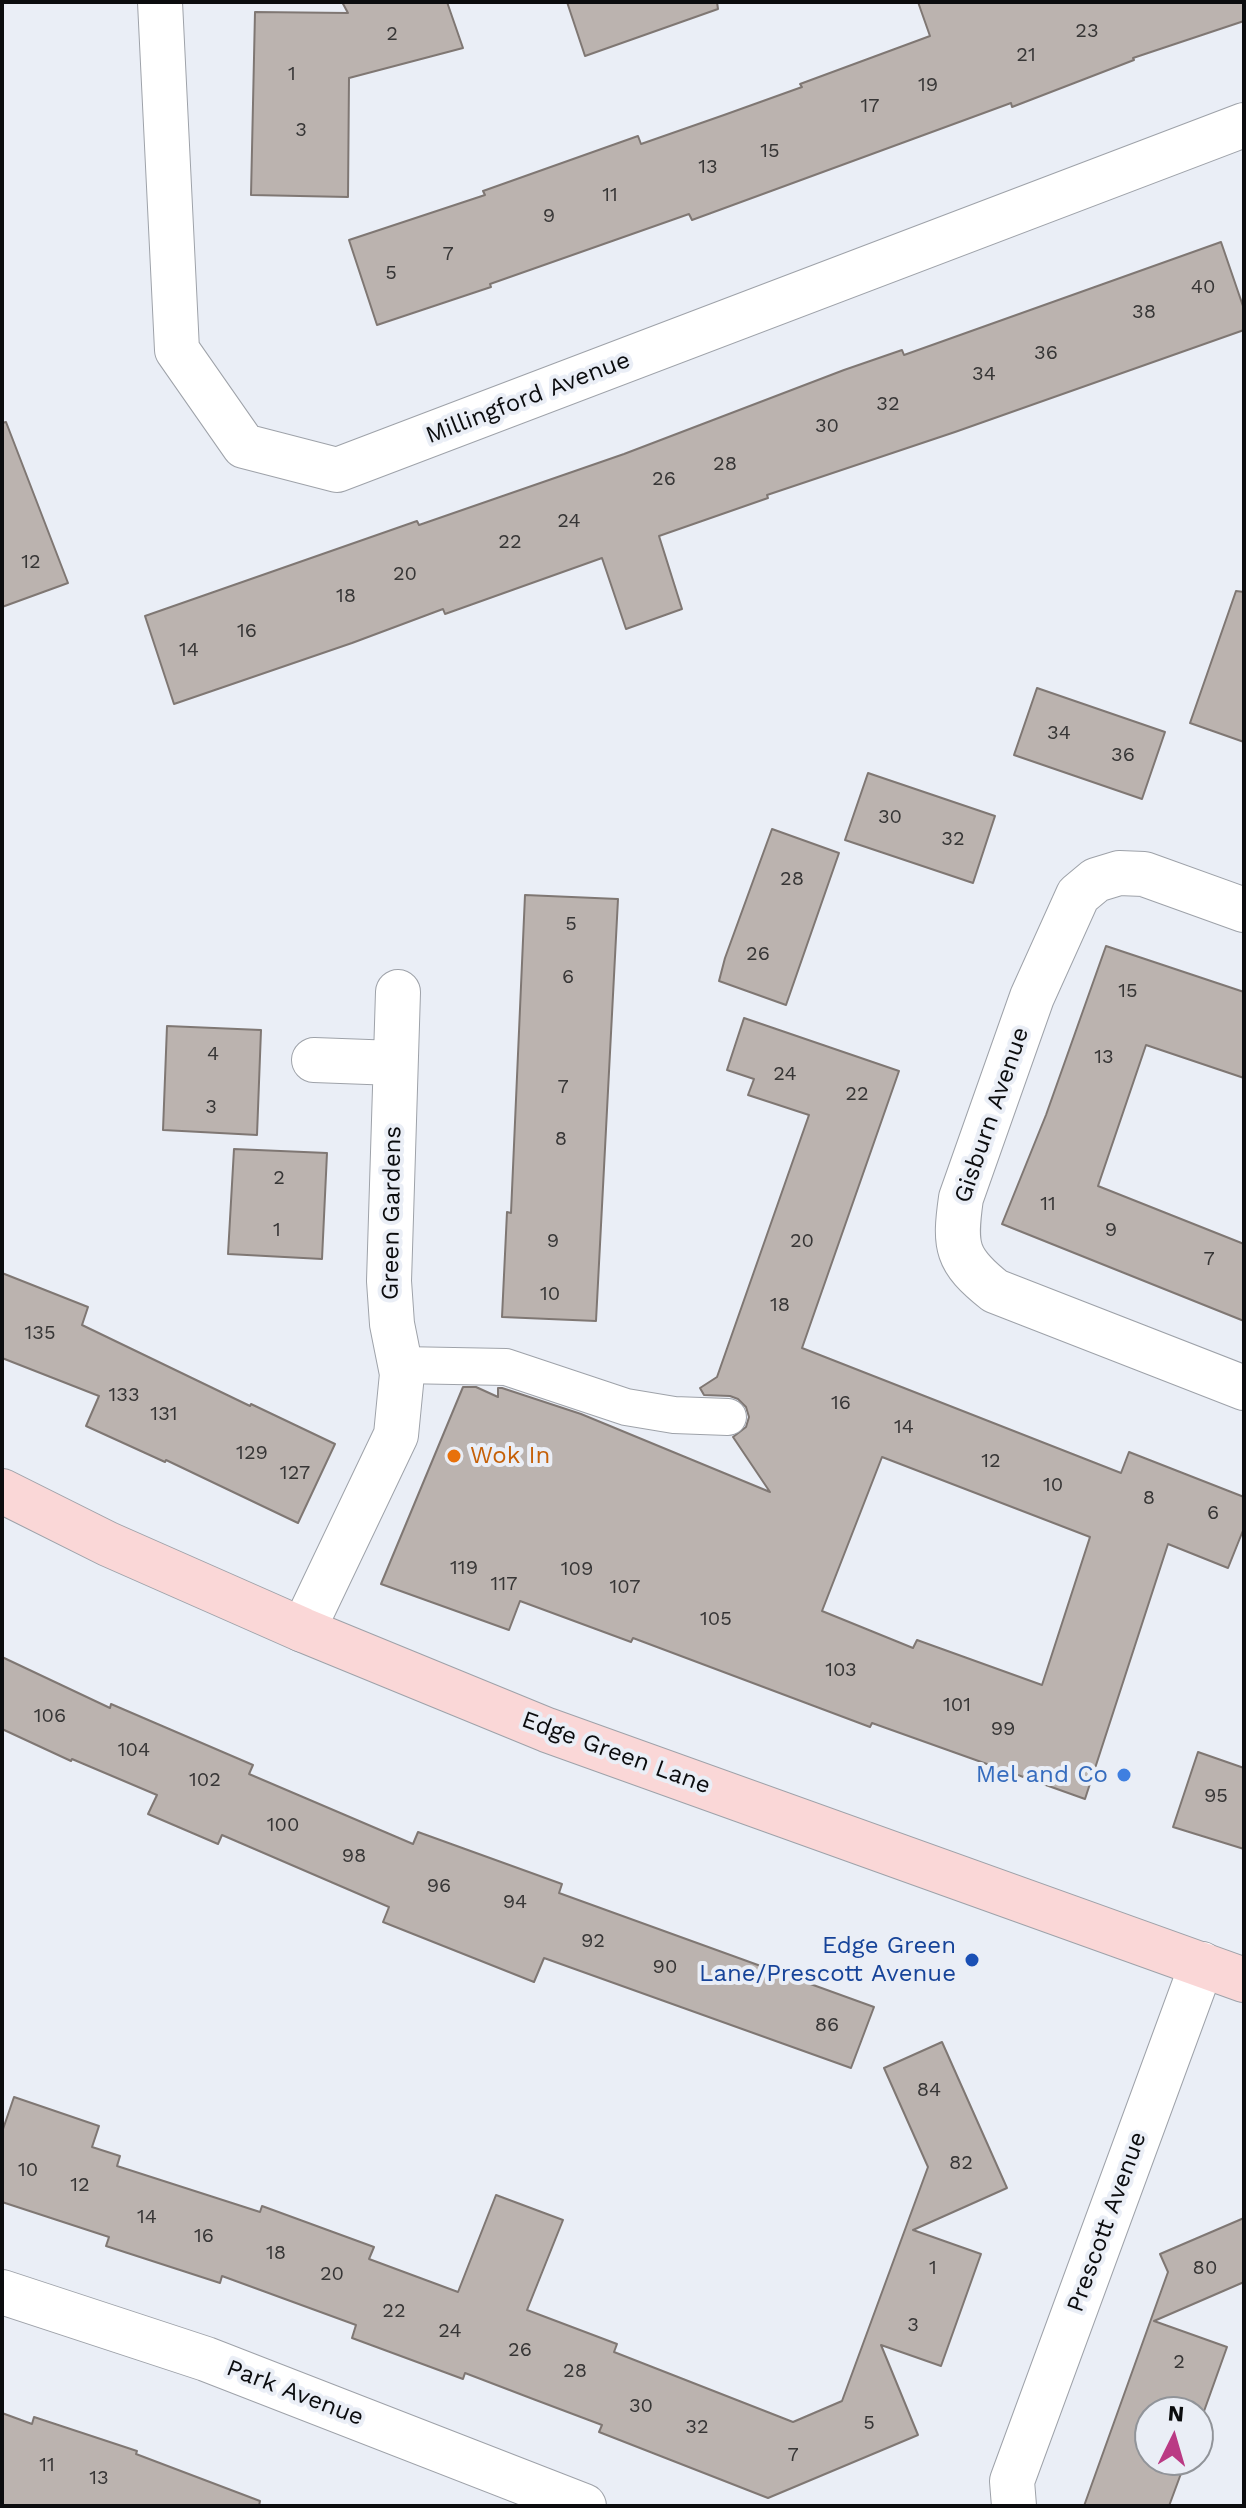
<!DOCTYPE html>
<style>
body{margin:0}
#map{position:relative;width:1246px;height:2508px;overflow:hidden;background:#eaeef6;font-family:"Work Sans",sans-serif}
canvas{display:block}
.frame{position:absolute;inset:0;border:4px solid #0b0c0e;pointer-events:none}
.north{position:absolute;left:1134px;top:2396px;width:80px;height:80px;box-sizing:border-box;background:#eaeef6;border:2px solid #919499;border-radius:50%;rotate:5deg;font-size:22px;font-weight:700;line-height:32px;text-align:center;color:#0b0c0e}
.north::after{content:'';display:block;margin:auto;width:28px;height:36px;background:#ba3a84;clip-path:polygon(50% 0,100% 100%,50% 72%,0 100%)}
</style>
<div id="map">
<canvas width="1246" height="2508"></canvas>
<div class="frame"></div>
<div class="north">N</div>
</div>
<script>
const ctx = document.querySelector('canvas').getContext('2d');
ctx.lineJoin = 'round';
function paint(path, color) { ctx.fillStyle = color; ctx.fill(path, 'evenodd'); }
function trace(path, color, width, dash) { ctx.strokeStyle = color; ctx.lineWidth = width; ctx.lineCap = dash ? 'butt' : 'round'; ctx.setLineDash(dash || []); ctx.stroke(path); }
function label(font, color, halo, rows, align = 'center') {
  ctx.font = font + ' "Work Sans",sans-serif'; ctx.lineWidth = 8; ctx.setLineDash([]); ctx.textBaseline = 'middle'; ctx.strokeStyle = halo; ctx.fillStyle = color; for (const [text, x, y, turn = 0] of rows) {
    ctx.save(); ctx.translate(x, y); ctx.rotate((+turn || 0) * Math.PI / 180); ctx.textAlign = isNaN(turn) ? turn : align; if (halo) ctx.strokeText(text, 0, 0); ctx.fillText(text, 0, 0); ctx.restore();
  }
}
const building = new Path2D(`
 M342,2H447L463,48L349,78L348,197L251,195L255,12L348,13Z
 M567,2H717L718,9L585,56Z
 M918,2H1244V21L1133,58L1134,60L1012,107L1011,103L692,220L689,214L490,284L491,287L377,325L349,240L485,195L483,191L638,136L641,144L724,115L802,87L800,84L930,36Z
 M1221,242L1244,309V330L955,432L767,495L768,498L659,536L682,609L626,629L602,558L445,614L443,609L352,643L174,704L145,616L417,521L419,525L624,454L844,370L902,350L904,355Z
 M6,422L68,583L2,607V423Z
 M1236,591L1244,592V742L1190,723Z
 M1037,688L1165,732L1142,799L1014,755Z
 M868,773L995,816L973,883L845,840Z
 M772,829L839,853L786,1005L719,981L725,958Z
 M525,895L618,899L596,1321L502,1317L507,1212L511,1213Z
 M1106,946L1244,992V1078L1146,1045L1098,1186L1244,1244V1321L1002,1224L1046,1115Z
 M744,1018L899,1071L802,1348L1121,1473L1129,1452L1244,1497V1528L1228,1568L1168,1544L1085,1799L872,1723L870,1727L633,1638L631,1642L520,1601L509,1630L381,1584L463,1387H476L498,1397V1388H502L581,1414L770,1492L733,1437L746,1427L749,1417L746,1407L738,1399L730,1396L704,1395L700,1388L717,1377L809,1115L748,1095L754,1079L727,1070ZM882,1457L1090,1537L1042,1685L917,1640L913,1648L822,1611Z
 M167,1026L261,1030L257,1135L163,1130Z
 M234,1149L327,1153L322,1259L228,1254Z
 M2,1273L88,1307L82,1325L250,1406L251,1404L335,1444L298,1523L166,1460L165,1462L86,1426L99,1396L2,1358Z
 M2,1657L110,1708L111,1704L253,1765L249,1774L413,1844L418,1832L562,1884L559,1893L874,2007L851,2068L544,1958L534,1982L383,1922L389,1907L222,1835L218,1844L148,1814L157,1795L72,1759L71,1761L2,1729Z
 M1198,1752L1244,1768V1849L1173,1827Z
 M942,2042L1007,2188L913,2230L981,2254L941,2366L881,2345L918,2435L768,2498L599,2432L602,2425L533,2399L465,2373L463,2379L352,2338L356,2325L222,2276L220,2283L106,2246L109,2237L2,2202V2132L14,2097L99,2126L92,2147L120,2156L117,2166L260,2212L262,2206L374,2247L369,2259L458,2292L496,2195L563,2220L527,2310L617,2344L614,2352L793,2422L842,2401L928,2167L884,2068Z
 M1244,2218V2282L1154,2321L1227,2347L1198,2428V2412H1150V2460H1186L1169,2506H1084L1168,2272L1160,2254Z
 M2,2413L32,2424L34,2417L137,2451L136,2454L260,2501L259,2506H2Z`);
paint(building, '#bbb3af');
trace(building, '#7f7773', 2);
const lane = new Path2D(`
 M401,1365L506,1367L626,1407L674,1415L728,1417`);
const street = new Path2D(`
 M160,2L177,350L244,446L337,470L1244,125
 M1244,910L1144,874L1119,873L1096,880L1078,895L1032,997L961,1198C954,1247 956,1260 995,1291L1244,1388
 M314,1060L395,1063
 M303,1630L396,1435L402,1374L392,1324L389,1281L398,992
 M2,2292L206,2359L584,2506
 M1014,2506L1012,2481L1202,1964`);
const secondary = new Path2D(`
 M2,1491L108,1544L303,1630L547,1730L1244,1980`);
trace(lane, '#9ea2a9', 38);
trace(street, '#9ea2a9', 46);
trace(secondary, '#9ea2a9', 46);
trace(lane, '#fff', 36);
trace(street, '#fff', 44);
trace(secondary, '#fad7d7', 44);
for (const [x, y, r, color] of [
 [454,1456,8,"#e8710a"],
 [1124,1775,8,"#3f7fe0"],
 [972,1960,8,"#1a4fb4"]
]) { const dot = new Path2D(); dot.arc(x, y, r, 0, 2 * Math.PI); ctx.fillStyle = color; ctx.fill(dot); trace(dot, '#eaeef6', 3); }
label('20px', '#373636', null, [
 ["23",1087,31],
 ["2",392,34],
 ["21",1026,55],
 ["1",292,74],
 ["19",928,85],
 ["17",870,106],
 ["3",301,130],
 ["15",770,151],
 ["13",708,167],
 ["11",610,195],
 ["9",549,216],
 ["7",448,254],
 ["5",391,273],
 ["40",1203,287],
 ["38",1144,312],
 ["36",1046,353],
 ["34",984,374],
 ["32",888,404],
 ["30",827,426],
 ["28",725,464],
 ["26",664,479],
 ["24",569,521],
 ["22",510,542],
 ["12",31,562],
 ["20",405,574],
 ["18",346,596],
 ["16",247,631],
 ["14",189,650],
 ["34",1059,733],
 ["36",1123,755],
 ["30",890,817],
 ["32",953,839],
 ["28",792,879],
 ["5",571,924],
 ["26",758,954],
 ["6",568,977],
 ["15",1128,991],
 ["4",213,1054],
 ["13",1104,1057],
 ["24",785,1074],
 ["7",563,1087],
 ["22",857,1094],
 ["3",211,1107],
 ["8",561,1139],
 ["2",279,1178],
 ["11",1048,1204],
 ["1",277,1230],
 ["9",1111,1230],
 ["9",553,1241],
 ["20",802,1241],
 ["7",1209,1259],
 ["10",550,1294],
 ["18",780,1305],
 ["135",40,1333],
 ["133",124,1395],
 ["16",841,1403],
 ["131",164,1414],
 ["14",904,1427],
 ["129",252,1453],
 ["12",991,1461],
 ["127",295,1473],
 ["10",1053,1485],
 ["8",1149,1498],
 ["6",1213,1513],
 ["119",464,1568],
 ["109",577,1569],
 ["117",504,1584],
 ["107",625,1587],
 ["105",716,1619],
 ["103",841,1670],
 ["101",957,1705],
 ["106",50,1716],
 ["99",1003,1729],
 ["104",134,1750],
 ["102",205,1780],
 ["95",1216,1796],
 ["100",283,1825],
 ["98",354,1856],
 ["96",439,1886],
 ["94",515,1902],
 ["92",593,1941],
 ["90",665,1967],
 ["86",827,2025],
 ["84",929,2090],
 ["82",961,2163],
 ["10",28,2170],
 ["12",80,2185],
 ["14",147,2217],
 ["16",204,2236],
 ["18",276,2253],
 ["1",933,2268],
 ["80",1205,2268],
 ["20",332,2274],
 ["22",394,2311],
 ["3",913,2325],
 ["24",450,2331],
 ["26",520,2350],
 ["2",1179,2362],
 ["28",575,2371],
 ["30",641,2406],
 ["5",869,2423],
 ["32",697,2427],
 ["7",793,2455],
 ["11",47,2465],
 ["13",99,2478]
]);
label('24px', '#0b0c0e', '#eaeef6', [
 ["Millingford Avenue",528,398,-21],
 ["Gisburn Avenue",992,1115,-71],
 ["Green Gardens",392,1213,-89],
 ["Edge Green Lane",616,1753,20],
 ["Prescott Avenue",1107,2222,-70],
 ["Park Avenue",295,2393,21]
]);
label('24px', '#c56008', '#eaeef6', [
 ["Wok In",470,1456]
], 'left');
label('24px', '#366cbe', '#eaeef6', [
 ["Mel and Co",1108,1775]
], 'right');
label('24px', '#164399', '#eaeef6', [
 ["Edge Green",956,1946],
 ["Lane/Prescott Avenue",956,1974]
], 'right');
</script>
